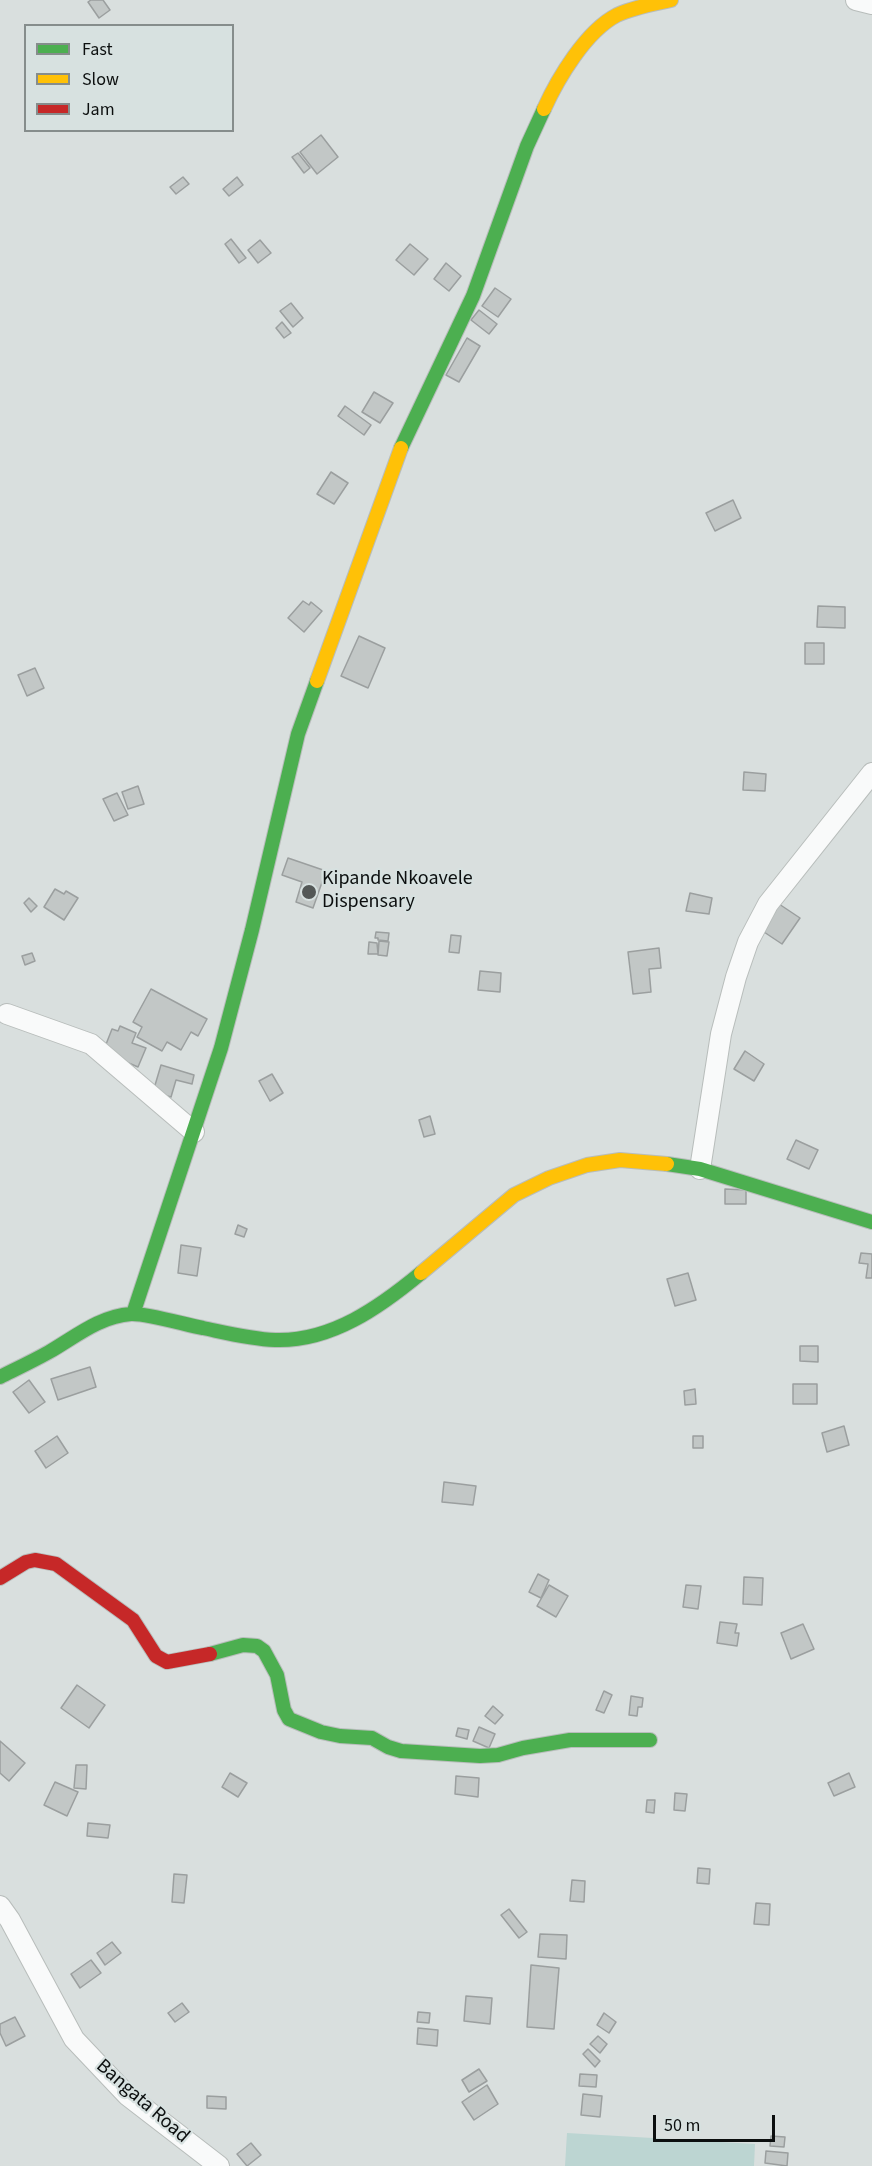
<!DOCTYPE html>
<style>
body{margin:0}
#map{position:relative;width:872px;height:2166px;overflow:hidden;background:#d9dfde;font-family:"Source Sans 3",sans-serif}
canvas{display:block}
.legend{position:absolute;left:24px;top:24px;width:210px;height:108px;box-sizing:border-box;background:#d7e1e0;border:2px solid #868d8c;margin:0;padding:8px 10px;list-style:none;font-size:18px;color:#0c0f0f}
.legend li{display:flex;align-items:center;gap:12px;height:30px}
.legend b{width:30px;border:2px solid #868d8c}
.scale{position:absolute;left:653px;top:2115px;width:122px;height:27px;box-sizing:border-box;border:3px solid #0c0f0f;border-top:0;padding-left:8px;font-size:18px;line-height:21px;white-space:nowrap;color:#0c0f0f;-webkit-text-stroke:4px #d7e1e0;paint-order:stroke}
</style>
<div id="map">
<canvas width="872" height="2166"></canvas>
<ul class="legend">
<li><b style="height:8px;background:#4caf50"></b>Fast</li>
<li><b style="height:8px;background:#ffc107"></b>Slow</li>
<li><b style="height:8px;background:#c62828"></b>Jam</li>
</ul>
<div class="scale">50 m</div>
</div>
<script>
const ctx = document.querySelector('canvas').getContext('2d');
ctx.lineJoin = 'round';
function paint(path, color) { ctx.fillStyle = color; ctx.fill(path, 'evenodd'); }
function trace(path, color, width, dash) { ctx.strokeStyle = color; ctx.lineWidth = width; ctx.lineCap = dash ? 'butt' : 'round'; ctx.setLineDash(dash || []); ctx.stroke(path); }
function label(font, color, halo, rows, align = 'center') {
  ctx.font = font + ' "Source Sans 3",sans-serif'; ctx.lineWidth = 4.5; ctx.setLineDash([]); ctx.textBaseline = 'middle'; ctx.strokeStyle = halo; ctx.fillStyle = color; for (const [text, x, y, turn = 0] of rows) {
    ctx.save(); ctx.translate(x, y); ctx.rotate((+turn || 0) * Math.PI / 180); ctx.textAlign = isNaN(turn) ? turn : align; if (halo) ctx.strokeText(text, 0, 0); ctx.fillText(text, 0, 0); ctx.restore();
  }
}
paint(new Path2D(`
 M567,2133L755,2144L754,2166H565Z`), '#bcd5d2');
const building = new Path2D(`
 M91,0H103L110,10L99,18L88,2Z
 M321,135L338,157L317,174L300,152Z
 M298,153L310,168L304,173L292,157Z
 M183,177L189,184L176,194L170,187Z
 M237,177L243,185L229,196L223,189Z
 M231,239L246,258L239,263L225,244Z
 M260,240L271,253L258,263L248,250Z
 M410,244L428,259L414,275L396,260Z
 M446,263L461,276L449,291L434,279Z
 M495,288L511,299L498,317L482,306Z
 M291,303L303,318L293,327L280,311Z
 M479,310L497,324L489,334L471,320Z
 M282,322L291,333L284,338L276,328Z
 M467,338L480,346L459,382L446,375Z
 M374,392L393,403L380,423L362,412Z
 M345,406L371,425L364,435L338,416Z
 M331,472L348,483L334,504L317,494Z
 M733,500L741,518L715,531L706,513Z
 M303,601L309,605L311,602L322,611L304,632L288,618Z
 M818,606L845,607V628L817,627Z
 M359,636L385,648L368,688L341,676Z
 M805,643H824V664H805Z
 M35,668L44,688L27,696L18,675Z
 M744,772L766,774L765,791L743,790Z
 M138,786L144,804L128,809L122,792Z
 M117,793L128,815L114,821L103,799Z
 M288,858L326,871L313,908L296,902L302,882L282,875Z
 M55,889L64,894L66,891L78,898L64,920L44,907Z
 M690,893L712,898L709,914L686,911Z
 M29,898L37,906L31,912L24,903Z
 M779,904L800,918L782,944L761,930Z
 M376,932L389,933L388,941L378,940V938H375Z
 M451,935L461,936L459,953L449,952Z
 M379,941L389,942L387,956L378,955Z
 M369,942L377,943L378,954H368Z
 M659,948L661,968L649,969L651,992L633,994L628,952Z
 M32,953L35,961L25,965L22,956Z
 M480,971L501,973L500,992L478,990Z
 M151,989L207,1019L198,1036L191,1032L181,1050L167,1042L162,1051L137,1037L142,1027L133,1022Z
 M120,1026L136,1033L132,1043L146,1048L138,1067L103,1052L112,1029L118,1031Z
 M745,1051L764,1064L754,1081L734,1069Z
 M161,1065L194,1075L192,1084L176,1080L171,1097L153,1092Z
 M272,1074L283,1093L270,1101L259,1081Z
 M430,1116L435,1134L424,1137L419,1120Z
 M796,1140L818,1150L809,1169L787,1159Z
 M725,1189L746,1190V1204H725Z
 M238,1225L247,1229L244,1237L235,1234Z
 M181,1245L201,1248L197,1276L178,1273Z
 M861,1253L872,1254V1278H866L868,1264L859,1263Z
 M688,1273L696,1300L675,1306L667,1279Z
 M800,1346H818V1362L800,1361Z
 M90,1367L96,1387L58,1400L51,1379Z
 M29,1380L45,1402L29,1413L13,1392Z
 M793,1384H817V1404H793Z
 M695,1389L696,1404L685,1405L684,1391Z
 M844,1426L849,1445L827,1452L822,1433Z
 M57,1436L68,1453L46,1468L35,1451Z
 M693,1436H703V1448H693Z
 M444,1482L476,1486L473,1505L442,1502Z
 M538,1574L549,1580L541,1598L529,1592Z
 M744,1577L763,1578L762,1605L743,1604Z
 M549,1585L568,1596L556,1617L537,1606Z
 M686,1585L701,1586L698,1609L683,1607Z
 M720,1622L737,1624L735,1633H739L737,1646L717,1643Z
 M803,1624L814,1649L791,1659L781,1633Z
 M77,1685L105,1705L89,1728L61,1708Z
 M604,1691L612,1695L604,1713L596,1710Z
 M631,1696L643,1698L642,1707H638L637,1716L629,1715Z
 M493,1706L503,1715L495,1724L485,1716Z
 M479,1727L495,1734L489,1748L473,1741Z
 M458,1728L469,1730L467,1739L456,1736Z
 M0,1741L25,1763L9,1781L0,1773Z
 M76,1765H87L86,1789L74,1788Z
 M230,1773L247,1783L238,1797L222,1787Z
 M849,1773L855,1787L834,1796L828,1783Z
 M456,1776L479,1778L478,1797L455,1794Z
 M55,1782L78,1792L67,1816L44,1805Z
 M675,1793L687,1794L685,1811L674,1810Z
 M647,1800H655L654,1813L646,1812Z
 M88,1823L110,1825L108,1838L87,1836Z
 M698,1868L710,1869L709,1884L697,1883Z
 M174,1874L187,1875L184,1903L172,1902Z
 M572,1880L585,1881L584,1902L570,1901Z
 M756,1903L770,1904L769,1925L754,1924Z
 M509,1909L527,1932L519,1938L501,1915Z
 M540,1934L567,1935L566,1959L538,1957Z
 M112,1942L121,1953L105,1965L97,1953Z
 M91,1960L101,1973L80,1988L71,1974Z
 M531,1965L559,1968L554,2029L527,2027Z
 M466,1996L492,1998L490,2024L464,2021Z
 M182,2003L189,2012L175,2022L168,2013Z
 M418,2012L430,2013L429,2023L417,2022Z
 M604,2013L616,2022L609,2033L597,2025Z
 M15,2017L25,2036L6,2046L0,2033V2024Z
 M418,2028L438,2030L437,2046L417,2044Z
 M598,2036L607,2044L600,2053L590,2044Z
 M588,2049L600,2061L595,2067L583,2054Z
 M479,2069L487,2081L469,2092L462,2080Z
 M580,2074L597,2075L596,2087L579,2086Z
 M487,2085L498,2104L474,2120L462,2102Z
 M583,2094L602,2096L600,2117L581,2115Z
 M207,2096L226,2097V2109L207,2108Z
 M771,2136L785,2137L784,2147L770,2146Z
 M251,2143L261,2155L247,2166L237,2154Z
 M766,2151L788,2153L787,2166L765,2163Z`);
paint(building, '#c2c7c6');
trace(building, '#9b9f9f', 1.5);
const street = new Path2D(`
 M856,0L872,4
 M7,1014L91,1044L194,1132
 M700,1169L721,1034L736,977L748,942L768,904L872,773
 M0,1906L10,1920L74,2039L127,2095L219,2166`);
const fast = new Path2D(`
 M401,448L473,296L527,146L544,109
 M667,1164L700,1169L872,1222
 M133,1314L221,1048L252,930L298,734L317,681
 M0,1377C16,1369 33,1361 49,1352C75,1337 100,1316 131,1314C147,1313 186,1325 203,1328C227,1333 251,1339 275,1340C331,1342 380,1307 421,1273
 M210,1654L243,1645L257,1646L264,1651L277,1675L284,1710L289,1719L321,1732L340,1736L372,1738L388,1747L401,1751L480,1756L498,1755L523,1748L570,1740H650`);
const slow = new Path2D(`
 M544,109C558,78 586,31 617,15C634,7 653,4 671,0
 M317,681L401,448
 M421,1273L514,1195L549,1178L587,1165L620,1160L667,1164`);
const jam = new Path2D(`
 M0,1578L26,1562L35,1560L56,1564L133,1620L156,1656L167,1662L210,1654`);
trace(street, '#b8bdbb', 22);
trace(fast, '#b8bdbb', 16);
trace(slow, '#b8bdbb', 16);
trace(jam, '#b8bdbb', 16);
trace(street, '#f9fafa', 20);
trace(fast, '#4caf50', 14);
trace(slow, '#ffc107', 14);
trace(jam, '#c62828', 14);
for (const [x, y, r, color] of [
 [309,892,8,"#545857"]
]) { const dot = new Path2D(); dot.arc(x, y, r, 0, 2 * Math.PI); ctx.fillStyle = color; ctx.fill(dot); trace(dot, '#d7e1e0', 2); }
label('20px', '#0c0f0f', '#d7e1e0', [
 ["Kipande Nkoavele",322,880],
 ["Dispensary",322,903]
], 'left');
label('20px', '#0c0f0f', '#d7e1e0', [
 ["Bangata Road",142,2102,41]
]);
</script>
